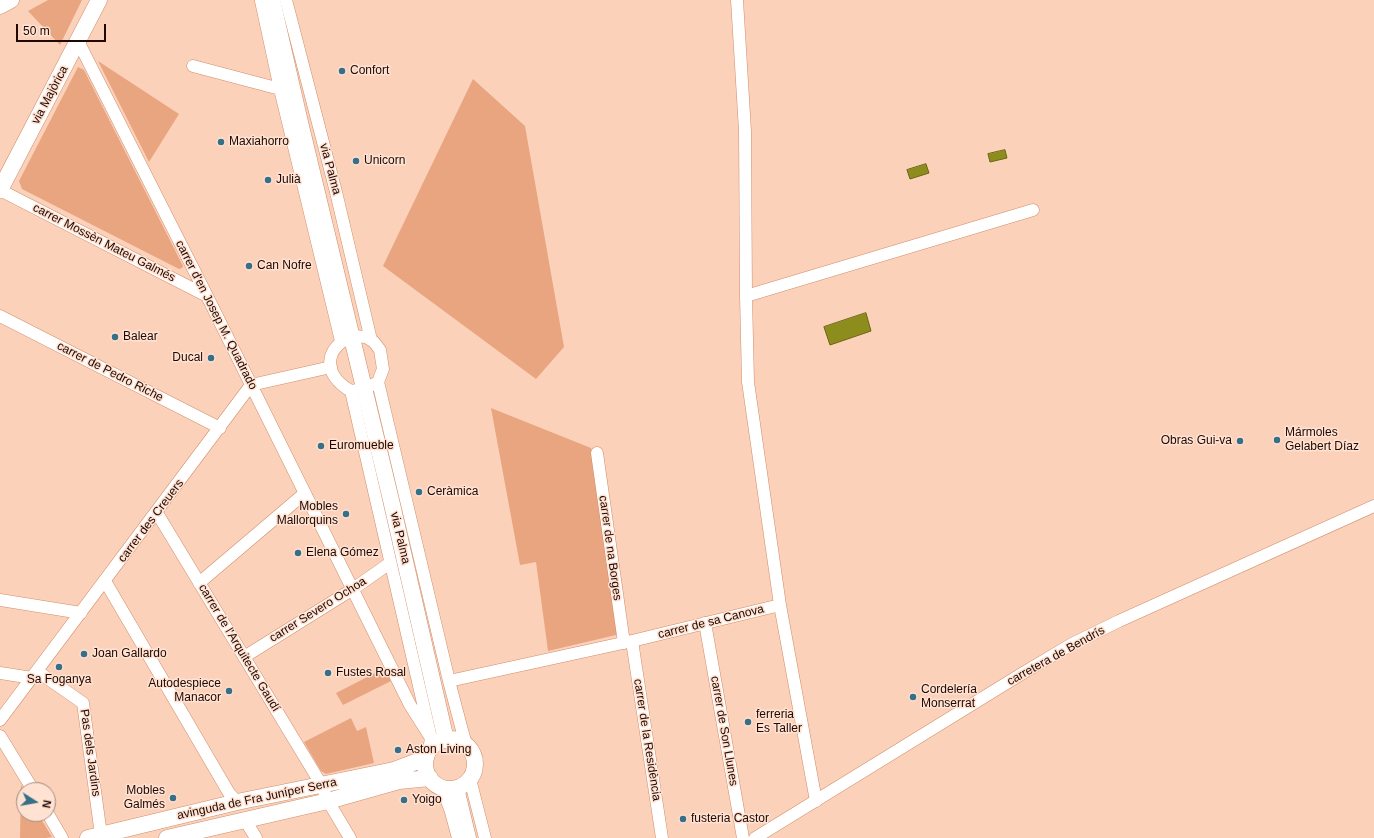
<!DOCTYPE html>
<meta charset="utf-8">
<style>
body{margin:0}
#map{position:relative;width:1374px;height:838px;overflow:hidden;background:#fcd1ba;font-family:Helvetica,sans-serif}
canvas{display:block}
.north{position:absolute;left:16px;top:782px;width:40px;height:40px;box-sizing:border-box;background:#ffe2d2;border:1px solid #a58b7e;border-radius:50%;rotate:101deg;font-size:11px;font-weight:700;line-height:16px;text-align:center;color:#1f0800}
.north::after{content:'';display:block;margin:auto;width:14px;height:18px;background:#366f88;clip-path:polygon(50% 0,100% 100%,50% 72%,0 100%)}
.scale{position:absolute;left:16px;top:24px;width:90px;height:18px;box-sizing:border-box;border:2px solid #1f0800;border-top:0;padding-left:5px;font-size:12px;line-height:14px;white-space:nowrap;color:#1f0800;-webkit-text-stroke:3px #ffe2d2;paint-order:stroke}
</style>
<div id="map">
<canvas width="1374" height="838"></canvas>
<div class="north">N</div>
<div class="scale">50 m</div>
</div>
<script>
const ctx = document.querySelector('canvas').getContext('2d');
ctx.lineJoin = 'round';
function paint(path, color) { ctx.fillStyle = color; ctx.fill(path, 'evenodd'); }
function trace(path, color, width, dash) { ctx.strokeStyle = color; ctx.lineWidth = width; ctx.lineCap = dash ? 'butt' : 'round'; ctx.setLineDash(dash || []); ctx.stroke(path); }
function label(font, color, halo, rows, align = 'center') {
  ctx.font = font + ' Helvetica,sans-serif'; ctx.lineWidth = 3; ctx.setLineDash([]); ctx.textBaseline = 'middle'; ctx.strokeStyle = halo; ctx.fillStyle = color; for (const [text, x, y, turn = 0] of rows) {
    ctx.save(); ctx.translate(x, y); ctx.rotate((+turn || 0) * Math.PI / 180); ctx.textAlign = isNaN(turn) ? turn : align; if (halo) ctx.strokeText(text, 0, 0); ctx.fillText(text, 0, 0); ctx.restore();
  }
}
paint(new Path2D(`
 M48,0H82L60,45L28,11Z
 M98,61L179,114L149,162Z
 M78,67L84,70L183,266L182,268L179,269L22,189L19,181Z
 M473,79L525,126L564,347L536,379L383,266Z
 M491,408L591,448L619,630L616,635L548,651L536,562L520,565Z
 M385,668L391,681L343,705L336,693Z
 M351,718L357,731L366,727L374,763L326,774L321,771L304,742Z
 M21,785L24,790V814H38L52,837L46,838H20Z`), '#e8a580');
const water = new Path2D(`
 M1005,150L1007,158L990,162L988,154Z
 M926,164L929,173L910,179L907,170Z
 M866,313L871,331L830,345L824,327Z`);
paint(water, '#8c8d1d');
trace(water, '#6b6514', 1);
const minor = new Path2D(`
 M286,0L336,192L371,340
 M737,0L745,131L746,296L748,382L780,605
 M261,1L280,89L341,341
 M78,41L207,296L410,705L431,738
 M193,66L280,89
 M0,190L207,296
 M746,296L1033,210
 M0,316L220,428
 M352,336L366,337L374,342L380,350L383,369L378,382L364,389L351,391C323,375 323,349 352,336Z
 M378,382L449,681L463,734L467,747
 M351,391L431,738L429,751
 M597,453L624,643
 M157,513L321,784L328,801L350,838
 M105,581L229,793L237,802
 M199,583L305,493
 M0,600L81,613
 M705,623L743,838
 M632,641L662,838
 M244,657L353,589L390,563
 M37,671L83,703L101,835
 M0,673L32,678
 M449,681L632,641L780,605L816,801
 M0,720L251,385L331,367
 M0,736L33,790
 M470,779L485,838
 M442,787L451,812L458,838
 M48,814L62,838
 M245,820L256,838
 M755,838L1023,673L1072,644L1119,621L1374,506`);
const major = new Path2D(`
 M272,0L299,118L391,500L446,740
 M0,6L11,0
 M0,190L99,0
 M425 764a25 25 0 1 1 50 0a25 25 0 1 1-50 0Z
 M456,788L468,838
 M88,838L237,802L394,770L426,758
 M167,838L328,801L399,781L430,778`);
trace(minor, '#d08e69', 13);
trace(major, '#d08e69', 17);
trace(minor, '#fff', 12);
trace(major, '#fff', 16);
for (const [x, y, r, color] of [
 [342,71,4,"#366f88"],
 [221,142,4,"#366f88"],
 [356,161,4,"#366f88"],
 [268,180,4,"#366f88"],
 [249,266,4,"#366f88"],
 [115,337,4,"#366f88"],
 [211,358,4,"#366f88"],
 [1277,440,4,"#366f88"],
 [1240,441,4,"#366f88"],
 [321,446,4,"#366f88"],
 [419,492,4,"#366f88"],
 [346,514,4,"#366f88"],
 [298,553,4,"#366f88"],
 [84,654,4,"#366f88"],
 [59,667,4,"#366f88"],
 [328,673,4,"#366f88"],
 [229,691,4,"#366f88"],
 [913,697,4,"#366f88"],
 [748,722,4,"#366f88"],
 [398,750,4,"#366f88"],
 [173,798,4,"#366f88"],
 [404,800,4,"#366f88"],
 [683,819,4,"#366f88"]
]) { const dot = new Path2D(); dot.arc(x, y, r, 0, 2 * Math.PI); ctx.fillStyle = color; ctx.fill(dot); trace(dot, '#ffe2d2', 1.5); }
label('12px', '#1f0800', '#ffe2d2', [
 ["Confort",350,71],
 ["Maxiahorro",229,142],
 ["Unicorn",364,161],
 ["Julià",276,180],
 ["Can Nofre",257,266],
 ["Balear",123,337],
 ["Ducal",203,358,"right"],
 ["Mármoles",1285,433],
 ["Gelabert Díaz",1285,447],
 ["Obras Gui-va",1232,441,"right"],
 ["Euromueble",329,446],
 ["Ceràmica",427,492],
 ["Mobles",338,507,"right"],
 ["Mallorquins",338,521,"right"],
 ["Elena Gómez",306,553],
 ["Joan Gallardo",92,654],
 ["Fustes Rosal",336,673],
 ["Sa Foganya",59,680,"center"],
 ["Autodespiece",221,684,"right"],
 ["Manacor",221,698,"right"],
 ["Cordelería",921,690],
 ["Monserrat",921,704],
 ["ferreria",756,715],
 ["Es Taller",756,729],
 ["Aston Living",406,750],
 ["Mobles",165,791,"right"],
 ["Galmés",165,805,"right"],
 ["Yoigo",412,800],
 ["fusteria Castor",691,819]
], 'left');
label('12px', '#1f0800', '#ffe2d2', [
 ["via Majòrica",50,95,-62],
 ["via Palma",330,169,75],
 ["carrer Mossèn Mateu Galmés",104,243,27],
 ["carrer d'en Josep M. Quadrado",216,315,63],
 ["carrer de Pedro Riche",110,372,27],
 ["carrer des Creuers",151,521,-53],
 ["via Palma",400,538,77],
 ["carrer de na Borges",610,548,82],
 ["carrer Severo Ochoa",318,610,-32],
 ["carrer de sa Canova",711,622,-14],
 ["carrer de l'Arquitecte Gaudí",239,648,59],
 ["carretera de Bendrís",1056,656,-29],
 ["carrer de Son Llunes",724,731,80],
 ["carrer de la Residència",647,740,81],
 ["Pas dels Jardins",90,753,82],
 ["avinguda de Fra Juníper Serra",257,799,-12]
]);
</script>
